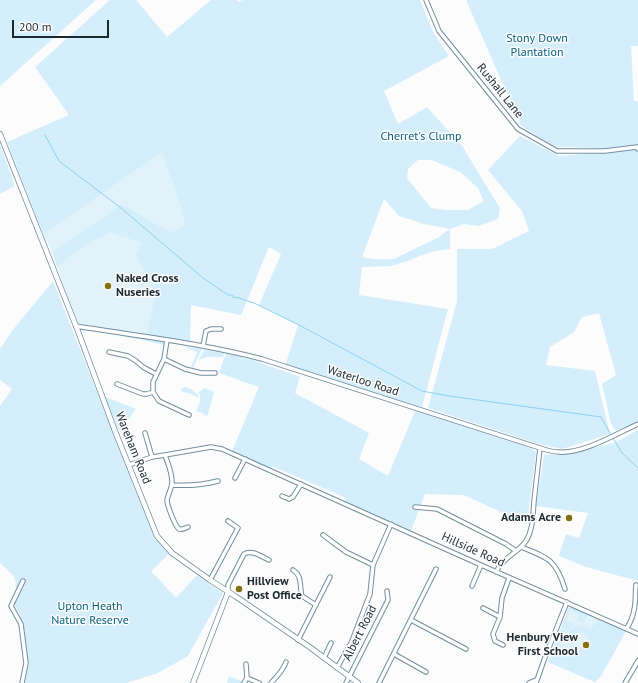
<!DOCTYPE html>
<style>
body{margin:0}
#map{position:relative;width:638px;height:683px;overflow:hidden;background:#fcfcfc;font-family:"PT Sans",sans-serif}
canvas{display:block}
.scale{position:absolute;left:12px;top:20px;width:97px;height:18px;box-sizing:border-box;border:2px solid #1c292f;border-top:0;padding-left:5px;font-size:12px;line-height:14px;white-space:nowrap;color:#1c292f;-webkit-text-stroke:3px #fcfcfc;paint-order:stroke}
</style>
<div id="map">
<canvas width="638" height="683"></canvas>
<div class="scale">200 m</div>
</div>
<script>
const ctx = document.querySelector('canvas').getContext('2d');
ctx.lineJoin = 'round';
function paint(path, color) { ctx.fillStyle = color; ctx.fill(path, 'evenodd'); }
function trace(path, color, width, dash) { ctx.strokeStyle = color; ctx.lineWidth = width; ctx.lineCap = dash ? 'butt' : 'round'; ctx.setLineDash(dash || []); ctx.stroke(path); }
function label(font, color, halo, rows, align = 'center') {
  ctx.font = font + ' "PT Sans",sans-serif'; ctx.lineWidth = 3; ctx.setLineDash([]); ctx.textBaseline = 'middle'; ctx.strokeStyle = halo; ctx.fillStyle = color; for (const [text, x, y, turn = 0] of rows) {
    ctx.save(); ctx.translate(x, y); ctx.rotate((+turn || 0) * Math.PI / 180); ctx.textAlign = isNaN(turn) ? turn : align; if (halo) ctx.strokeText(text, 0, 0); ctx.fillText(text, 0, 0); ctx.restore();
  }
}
paint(new Path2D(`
 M162,153L180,205L185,226L170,232L122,204L52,252L43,234Z
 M111,233L142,243L148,277L155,296L146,336L78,323L57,267L92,241Z
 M569,608L581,611L577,620L584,623L588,614L626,631L601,676L595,682L548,662L568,609Z`), '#e2f2fb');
paint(new Path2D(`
 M0,0H96L19,69L0,86Z
 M110,0H136L167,37L211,0H237L238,2L243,0H420L433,32L449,56L384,91L398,124L427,107L463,147L482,179L500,208L498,219L479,226L464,224L450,229V249L435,251L419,256L408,261L391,266L362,267L359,295L448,309L422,407L285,366L298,325L259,305L281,254L269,247L241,315L191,305L190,342L146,336L155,296L148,277L136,255L142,243L111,233L92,241L57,267L52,252L122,204L170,232L185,226L180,205L162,153L43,234L7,142L69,115L35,67ZM418,160H432L460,172L478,188L484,201L468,210H445L431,208L407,178L408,169ZM384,199L399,216L424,224L450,229L439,237L394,259H373L362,257Z
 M466,0H638V46H631L634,101H638V421L616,431L611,424L602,384L616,375L599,313L582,317L574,332L550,347L546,365L595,371L610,434L562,449L539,444L428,408L457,301V249H492L529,231L522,211L488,170L520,136L559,156L634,150V147L609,148L556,147L538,137L519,124L520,123Z
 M0,145L15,186L0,194Z
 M53,281L142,506L156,539L169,554L151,571L176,598L197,575L223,593L188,656L156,674L129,682L128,683H24L29,665L20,614L14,605L16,583L14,576L0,563V406L12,389L0,380V349L12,331Z
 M120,335L162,341L164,342L165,345L138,339L120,336Z
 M185,347L202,349L193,368L191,367L197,352Z
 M204,350L224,353L223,357C214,357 204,356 198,361Z
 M226,353L255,361L300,377L295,393L369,433L359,459L388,476L415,411C454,422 492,436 530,448L536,452L527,524L464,495L425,494L411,531L345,502L346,498L272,466L271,469L232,451L259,387L219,373Z
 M184,387C190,388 197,392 199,398L191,394L180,391Z
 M204,388L214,392L207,417L202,413L196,411C199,405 202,400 199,393Z
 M105,397L136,409L119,431Z
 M638,430V581L586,567L559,556L566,534L579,538L588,513L536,506L544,455L570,454L594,448L601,446L614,443Z
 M572,607L588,614L584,623L577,620L579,615L570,610L566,621L574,624L568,630L561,628L568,609Z
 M598,618L626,631L601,676L595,682L548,662L560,630L568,631C580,624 578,624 591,630C592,626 596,623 598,618ZM582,632L587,635L590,640L587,646L582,648L576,645H572L571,647L573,650L569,651L568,648L563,646L562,647L561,644L562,640L566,638L572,641V639L574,640L577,634Z
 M229,676L243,682V683H227Z`), '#d4eefc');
trace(new Path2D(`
 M45,135L59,161L121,208L203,278L228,295H232L234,298L236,297L254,303L299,325L422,391L449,396L601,417L611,435
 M613,438L622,453L638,468`), '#8ed0f1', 1);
const minor = new Path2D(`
 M426,0L439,31L518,129L557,151H605L637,147L638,149
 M76,326C138,336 201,343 262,359L540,448C546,450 553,452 559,452C583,454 616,434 638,424
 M167,340L164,359L153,382V392L159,401L189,415
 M203,346L206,331L211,329H221
 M109,352L128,356L136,361L143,367L156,374
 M164,359L185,369L201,373H215
 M117,384L143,394H147L153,392
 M145,433L152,457
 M165,455C168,464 172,472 172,482C172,488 168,494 167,500C167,505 175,526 179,529C182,530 186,528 188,527
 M129,465L152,457L165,455L211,447L222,449L481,565L638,634
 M235,478L245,459
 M172,485C188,486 203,485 218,481
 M282,496L289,499L293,497L301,484
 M415,507L437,509L506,544L516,551
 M323,535L346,552L373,565
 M521,547C549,558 556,560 565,589
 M293,570C303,576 299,587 302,596L316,605
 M496,572C502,558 518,553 526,541C533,530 533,514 534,501C536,484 538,466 540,448
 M210,580L238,528L228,521
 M472,586L481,565
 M228,592V585L244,554C252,549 262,557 269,560
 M483,608L500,617
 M411,620L466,649
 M627,628C630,623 633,616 634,610C636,602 635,593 636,585
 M298,640L330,577
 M503,645L495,641L493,634L500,617L502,598L509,578
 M394,654L426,672
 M324,658L331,643
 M337,668L352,641L370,594L373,565L391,524
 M247,678L259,683
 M22,683L26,663L21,624L11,606L23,581
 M244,683L247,678L246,664
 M271,683C277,676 283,671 286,662
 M346,683L388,600L387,591
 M379,683L436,569
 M529,683L536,680
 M536,683L544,660L567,602
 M625,683L638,661`);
const tertiary = new Path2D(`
 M0,134L76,326L115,431L157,536L172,553L210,580L235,596L311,648L358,683
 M193,683L228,592`);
trace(minor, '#718f9f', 5.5);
trace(tertiary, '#718f9f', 6);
trace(minor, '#fff', 3.5);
trace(tertiary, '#fff', 4.5);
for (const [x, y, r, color] of [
 [108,286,4,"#837010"],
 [569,518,4,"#837010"],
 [239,589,4,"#837010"],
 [586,645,4,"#837010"]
]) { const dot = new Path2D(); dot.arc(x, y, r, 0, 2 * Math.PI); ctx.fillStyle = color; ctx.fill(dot); trace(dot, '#fcfcfc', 1.5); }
label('12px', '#0a6080', '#fcfcfc', [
 ["Stony Down",537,39],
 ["Plantation",537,53],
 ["Cherret's Clump",421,137],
 ["Upton Heath",90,607],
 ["Nature Reserve",90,621]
]);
label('12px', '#1c292f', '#fcfcfc', [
 ["Rushall Lane",500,91,51],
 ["Waterloo Road",363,381,18],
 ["Wareham Road",133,448,68],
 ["Hillside Road",473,550,24],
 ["Albert Road",360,633,-63]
]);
label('bold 12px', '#1c292f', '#fcfcfc', [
 ["Naked Cross",116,279],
 ["Nuseries",116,293],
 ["Adams Acre",561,518,"right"],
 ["Hillview",247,582],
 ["Post Office",247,596],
 ["Henbury View",578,638,"right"],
 ["First School",578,652,"right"]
], 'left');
</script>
